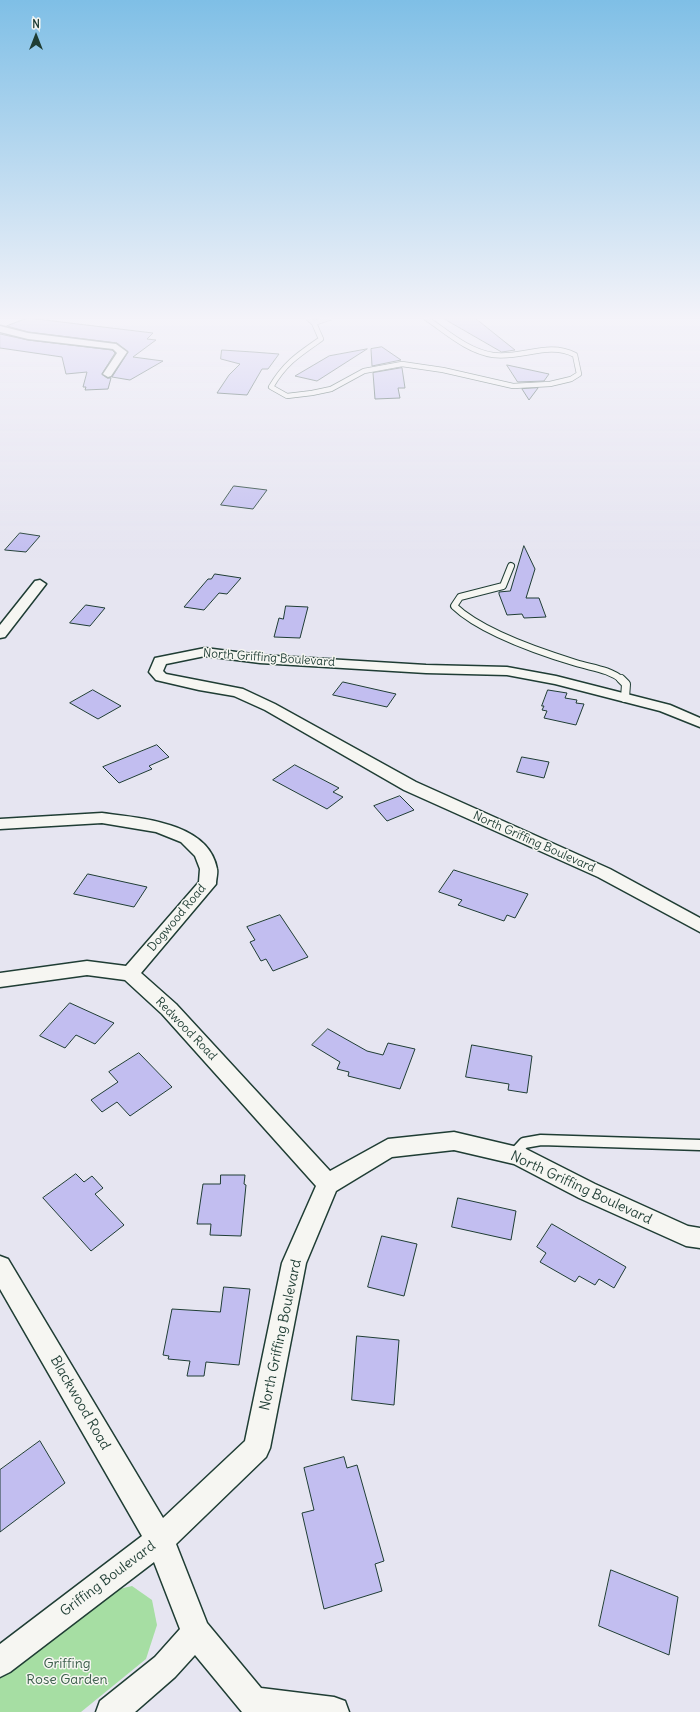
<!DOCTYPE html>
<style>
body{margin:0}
#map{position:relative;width:700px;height:1712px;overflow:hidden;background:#e6e5f1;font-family:Delius,sans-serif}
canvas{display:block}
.north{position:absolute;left:16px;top:16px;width:40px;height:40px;-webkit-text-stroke:3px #f6f6f2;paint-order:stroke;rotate:0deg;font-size:11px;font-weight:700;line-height:16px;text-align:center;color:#1f3d34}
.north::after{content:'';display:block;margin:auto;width:14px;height:18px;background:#1f3d34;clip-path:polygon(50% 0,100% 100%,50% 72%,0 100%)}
</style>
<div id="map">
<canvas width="700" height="1712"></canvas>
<div class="north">N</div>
</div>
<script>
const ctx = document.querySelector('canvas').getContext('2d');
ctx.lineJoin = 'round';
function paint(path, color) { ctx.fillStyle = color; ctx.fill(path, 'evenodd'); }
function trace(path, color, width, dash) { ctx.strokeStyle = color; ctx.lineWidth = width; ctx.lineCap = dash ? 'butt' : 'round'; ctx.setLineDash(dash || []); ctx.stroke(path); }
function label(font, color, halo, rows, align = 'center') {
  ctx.font = font + ' Delius,sans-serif'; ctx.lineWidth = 3; ctx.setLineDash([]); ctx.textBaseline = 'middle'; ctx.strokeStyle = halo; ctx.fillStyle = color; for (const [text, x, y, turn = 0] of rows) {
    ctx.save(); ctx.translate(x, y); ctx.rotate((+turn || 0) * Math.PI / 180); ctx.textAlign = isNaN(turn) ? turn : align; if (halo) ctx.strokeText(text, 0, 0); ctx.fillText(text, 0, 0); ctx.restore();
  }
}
paint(new Path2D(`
 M132,1586L152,1600L157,1625L146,1659L81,1712H0V1675L106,1592Z`), '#a6dea3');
const building = new Path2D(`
 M28,318L153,333L147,339L156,340L133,357L163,361L130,380L112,377L128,352L117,343L28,332L7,326Z
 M443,318H475L515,350L502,352Z
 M0,334L28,340L112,350L115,353L102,374L107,378H111L108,389L85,390L86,387H83L87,372L66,374L62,357L0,348Z
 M382,347L401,360L372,366L371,349Z
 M367,349L317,381L295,376L329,356Z
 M222,350L253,352L279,354L268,369H262L247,395L217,393L229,375L240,364L221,359Z
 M507,365L549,374L544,381L518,382Z
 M402,368L405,388H398L400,398L375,399L373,373Z
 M538,388L529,400L522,389Z
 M234,486L267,490L253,509L221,505Z
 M20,533L40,536L26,552L5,550Z
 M524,546L535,569L526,598H539L546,617L524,618L522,614L507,615L499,594V592L510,591Z
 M215,574L241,578L227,594L219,593L204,610L184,607L208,579H211Z
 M86,605L105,608L90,626L70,623Z
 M286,606L308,607L300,638L274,637L279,618L283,619Z
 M343,682L396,694L387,707L333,695Z
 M93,690L121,706L98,719L70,703Z
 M548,690L567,693L565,698L577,700L576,703L584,704L576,725L544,718L547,711L542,710L544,706H542Z
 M157,745L169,757L149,766L152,769L119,783L103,767Z
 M522,757L549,762L544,778L517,772Z
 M295,765L339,788L333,792L343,797L327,809L273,780Z
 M400,796L414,810L387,821L374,806Z
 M454,870L528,894L515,918L507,915L504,921L458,905L462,900L439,892Z
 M88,874L147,887L134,907L74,894Z
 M280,915L308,957L273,971L266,959L261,961L250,942L255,940L247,927Z
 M70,1003L114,1023L95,1044L76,1035L65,1048L40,1036Z
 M328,1029L367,1051L383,1055L388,1043L415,1049L400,1089L348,1076L349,1072L337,1069L340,1062L312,1045Z
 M472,1045L532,1056L527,1093L508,1090L509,1084L466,1077Z
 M139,1053L172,1087L130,1116L117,1102L102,1112L91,1100L118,1082L109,1072Z
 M76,1174L84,1182L92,1176L103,1188L95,1194L124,1225L91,1251L43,1198Z
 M221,1175H245L244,1184L246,1185L241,1236L210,1235L211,1224H197L203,1184H220Z
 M458,1198L516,1211L511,1240L452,1227Z
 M552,1224L626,1267L614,1288L599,1279L595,1285L579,1276L575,1282L540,1262L546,1253L537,1247Z
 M382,1236L417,1244L404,1296L368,1287Z
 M224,1287L250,1289L239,1365L206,1362L204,1376H187L190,1361L168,1359L169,1356L163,1355L172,1309L220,1312Z
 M357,1336L399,1340L394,1405L352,1400Z
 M40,1441L65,1483L0,1532V1470Z
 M344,1457L347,1468L357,1465L384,1561L375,1564L382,1591L324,1609L302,1513L314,1510L304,1468Z
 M611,1570L678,1597L669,1655L599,1626Z`);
paint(building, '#c2bef0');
trace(building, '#1f3d34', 1);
const serviceFar3 = new Path2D(`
 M308,318L314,323L321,339C298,355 285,363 271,387L287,396L312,393L331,389L364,371L402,364L443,370L513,386L550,384L571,379L579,374L575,355C548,341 522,359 493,355C467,351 447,332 426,318
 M314,323L329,318`);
const serviceFar2 = new Path2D(`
 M511,566L503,586L460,597L454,606C481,632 540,652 576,663C592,668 609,669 622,680`);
const serviceFar1 = new Path2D(`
 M621,679L626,684L625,698`);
const service = new Path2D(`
 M513,1155L524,1143L541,1140L700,1145`);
const minor = new Path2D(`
 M0,326L28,333L116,344L127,352L111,376L108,377L103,374L117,353L113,349L28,339L0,332Z
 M40,580L46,584L5,637L0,638V625L35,581Z
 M205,648L260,655L426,665L507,667L556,676L670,705L700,718V727L660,711L555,684L507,675L426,673L260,663L205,656L166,664L163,671L166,674L243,689L275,704L416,782L610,869L700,918V932L598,877L404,790L265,710L234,696L199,690L156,680L149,672L155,658Z
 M102,813C139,818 209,822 217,869C218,873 216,879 216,884L141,973L176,1004L330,1171L388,1139L454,1132L526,1149L595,1184L688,1226L700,1228V1248L686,1246L579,1198L514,1164L454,1150L392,1157L336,1191L306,1263L270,1448L266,1457L176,1544L207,1623L261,1688L334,1697L345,1701L349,1712H242L195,1655L175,1677L135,1712H96L100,1701L155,1657L180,1629L154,1562L10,1672L0,1677V1644L142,1536L0,1289V1256L8,1259L163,1518L245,1441L282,1263L316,1186L162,1014L125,980L87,975L0,987V973L87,961L126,966L199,882L200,869L195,856L181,842L156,832L102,823L0,829V819Z`);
trace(serviceFar3, '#1f3d34', 6);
trace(serviceFar2, '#1f3d34', 8);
trace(serviceFar1, '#1f3d34', 10);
trace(service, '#1f3d34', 13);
trace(minor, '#1f3d34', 3);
trace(serviceFar3, '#f6f6f2', 4.5);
trace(serviceFar2, '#f6f6f2', 6);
trace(serviceFar1, '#f6f6f2', 8);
trace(service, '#f6f6f2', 10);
paint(minor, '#f6f6f2');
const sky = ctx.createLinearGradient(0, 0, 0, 558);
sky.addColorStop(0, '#7fbfe6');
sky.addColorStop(0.57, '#f4f3f9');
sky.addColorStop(1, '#f4f3f900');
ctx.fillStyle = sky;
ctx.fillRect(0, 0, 700, 558);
label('12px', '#1f3d34', '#f6f6f2', [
 ["North Griffing Boulevard",269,658,4],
 ["North Griffing Boulevard",534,842,24],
 ["Dogwood Road",177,918,-50],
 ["Redwood Road",186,1029,46]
]);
label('14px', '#1f3d34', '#f6f6f2', [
 ["North Griffing Boulevard",581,1188,25],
 ["North Griffing Boulevard",281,1335,-78],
 ["Blackwood Road",80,1403,60],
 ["Griffing Boulevard",108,1579,-37]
]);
label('14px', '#3a5d4a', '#f6f6f2', [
 ["Griffing",67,1664],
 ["Rose Garden",67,1680]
]);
</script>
